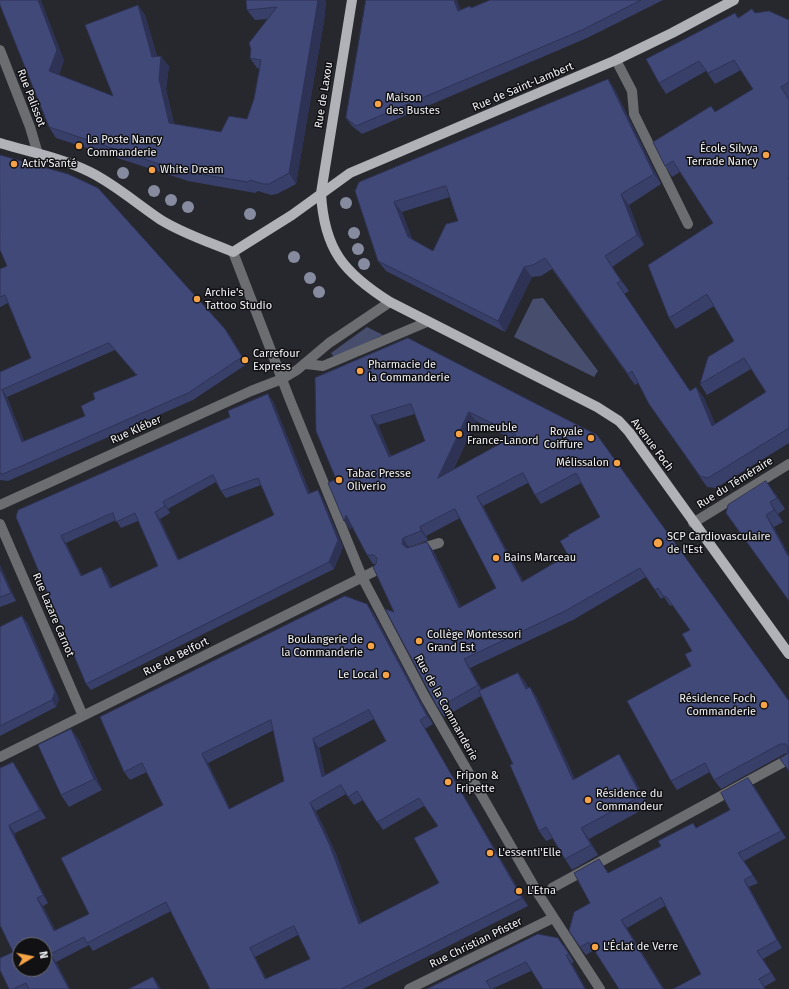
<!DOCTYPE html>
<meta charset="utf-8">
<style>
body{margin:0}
#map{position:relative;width:789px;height:989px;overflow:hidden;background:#27282e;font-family:"Fira Sans",sans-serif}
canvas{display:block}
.north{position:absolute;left:12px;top:937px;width:40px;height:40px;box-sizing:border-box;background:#111114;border:1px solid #6a6b6e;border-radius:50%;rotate:80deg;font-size:11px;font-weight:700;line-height:16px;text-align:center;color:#f0f1f5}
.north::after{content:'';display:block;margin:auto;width:14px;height:18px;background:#f6a246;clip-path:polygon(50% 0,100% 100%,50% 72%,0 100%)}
</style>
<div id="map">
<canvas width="789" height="989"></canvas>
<div class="north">N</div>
</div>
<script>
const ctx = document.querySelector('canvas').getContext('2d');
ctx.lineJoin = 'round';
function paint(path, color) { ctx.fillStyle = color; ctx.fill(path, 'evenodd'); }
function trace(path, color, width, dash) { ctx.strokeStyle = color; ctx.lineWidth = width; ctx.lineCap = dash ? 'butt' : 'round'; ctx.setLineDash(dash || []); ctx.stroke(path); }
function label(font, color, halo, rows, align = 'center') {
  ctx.font = font + ' "Fira Sans",sans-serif'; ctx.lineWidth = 3; ctx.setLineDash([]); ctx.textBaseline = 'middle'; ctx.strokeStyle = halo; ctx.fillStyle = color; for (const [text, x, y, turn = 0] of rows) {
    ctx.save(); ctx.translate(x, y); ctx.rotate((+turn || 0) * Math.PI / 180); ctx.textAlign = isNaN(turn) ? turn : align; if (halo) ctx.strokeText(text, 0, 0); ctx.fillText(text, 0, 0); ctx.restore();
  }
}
paint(new Path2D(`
 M543,298L598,371L594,377L514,337L533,299Z
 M367,327L383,335L334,357L331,353Z`), '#474d6d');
trace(new Path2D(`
 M0,50L30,127L38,154
 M616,60L632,91L634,114L688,224
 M233,252L290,400L362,577L425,697L539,895L600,989
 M306,364L323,366L427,322
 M0,505L251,391L282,379L297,370L329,343L390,302
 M693,523L789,464
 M0,524L83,716
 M416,550L439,543
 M0,757L377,570
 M552,888L789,759
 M409,989L553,918`), '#6c6d70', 10);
trace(new Path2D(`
 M352,0L321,193C324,250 344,273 390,302L597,407L619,421L629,432L789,654
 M0,143C30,152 62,158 90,172C116,185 137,204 161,220C184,234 209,242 233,252L292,215L350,173L616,60L672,33L734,0`), '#b0b2b8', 10);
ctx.fillStyle = '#868b9f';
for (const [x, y] of [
 [123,173],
 [154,191],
 [171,200],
 [346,203],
 [188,207],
 [250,214],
 [354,233],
 [358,249],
 [294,257],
 [364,264],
 [310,278],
 [319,292]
]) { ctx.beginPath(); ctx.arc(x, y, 6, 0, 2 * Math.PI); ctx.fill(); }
paint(new Path2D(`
 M246,0H325L326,2L324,21L296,184L277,194L271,195L258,191L255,193L188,181L56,138L49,127L0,5L64,60L59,75L113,96L138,5L145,15L157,56L169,66L166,89L174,124L221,132L247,119L254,99L260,69L257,68L250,58L268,19L255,20L247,10Z
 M490,0H663L587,38L362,134L352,126L346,118L460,10L470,6L471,8Z
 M755,13L789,20V443L716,488L707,487L649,404L638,383L635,385L552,269L541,276L532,277L505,332L386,271L378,261L355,191L608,79L615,90L661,184L629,205L644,245L612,267L629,291L624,294L690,391L696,387L704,398L715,424L766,392L751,369L707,395L700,384L734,341L714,306L676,329L669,318L713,223L680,172L672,177L665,166L715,112L753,89L741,70L715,84L706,71L666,94L659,83L739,17ZM450,197L458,221L433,251L412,240L402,212Z
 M0,269L230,336L247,364L193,400L8,481L0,480V372L31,358L8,303L0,307ZM115,350L136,375L95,399L85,416L24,441L7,397Z
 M315,378L597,435L789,701V771L788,753H786L721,789L714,780L710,772L677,790L671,781L691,666L692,651L690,630L673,605L670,606L664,597L661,599L646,577L573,620L470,668L482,690L518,673L526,683L528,688L530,687L537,698L575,779L619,754L626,765L649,806L589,839L598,855L572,870L565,859L553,838L546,841L539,831L513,764L481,696L444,717L438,708L394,612L376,564H373L367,555L352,526L350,530L336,479ZM415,414L425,441L391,456L378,425ZM476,421L510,438L453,470ZM528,483L535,495L541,504L581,483L600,517L569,536L568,555L523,581L483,506ZM460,518L496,588L461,607L434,552L427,542L409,548V547L428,540L426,536Z
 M273,401L310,493L322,497L343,547L334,569L91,690L86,684L16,517ZM216,482L221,491L226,498L261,485L274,515L179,560L160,519L170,513L168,509ZM116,520L121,528L138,521L158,566L112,587L106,574L82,576L66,543Z
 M775,493L785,509L778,514L783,522L774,527L726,513Z
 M0,565L16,601L0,607Z
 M373,612L433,724L425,729L528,906L363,989H210L171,911L93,951L89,945L56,962L70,989H9L13,952L1,927L0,926V768L18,770L46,818L15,833V838L48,903L43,906L55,930L89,914L163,805L147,772L130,780L124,772ZM374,719L386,741L325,775L319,748ZM274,730L284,781L230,809L208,763ZM346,794L354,805L363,800L383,830L424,806L438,826L439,883L361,923L336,854L316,811ZM298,935L310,959L266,979L255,957Z
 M27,622L59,699L56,707L0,736V627Z
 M71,729L79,740L102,790L69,807L61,795Z
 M754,786L786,838L744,861L758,883L749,887L782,948L763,959L776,980L764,987L765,989H673L701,974L665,906L627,928L664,989H619L594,950L586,955L580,947L590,903L608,873L696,828L730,810Z
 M564,945L574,962L572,963L531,971L492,989H427Z`), '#383f68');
paint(new Path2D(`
 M38,0H41L64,60L56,82L49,71Z
 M318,0H325L326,2L324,21L296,184L289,173Z
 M454,0H457L464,19L458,11Z
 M138,5L145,15L160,67L152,57Z
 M161,56L169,66L166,89L176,134L169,123L159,79Z
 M608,79L615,90L661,184L654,174Z
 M621,194L629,205L644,245L637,235Z
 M394,202L402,212L416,248L408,237Z
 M605,256L612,267L629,291L621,281Z
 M524,267L532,277L505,332L498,321Z
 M225,329L230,336L247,364L242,357Z
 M696,387L704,398L720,436L712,426Z
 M2,390L7,397L27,449L22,442Z
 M268,394L273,401L313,501L308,494Z
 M469,412L476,421L444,487L438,478Z
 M371,416L378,425L395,466L389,457Z
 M766,481L775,493L785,509L777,498Z
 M318,490L322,497L343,547L334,569L329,562Z
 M477,497L483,506L528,591L522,582Z
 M163,502L168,509L170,513L165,506Z
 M770,502L778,514L783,522L774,510Z
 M155,512L160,519L182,567L178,560Z
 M346,515L352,525L350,530L344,521Z
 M766,515L774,527L789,555V558Z
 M420,527L426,536L428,540L421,531Z
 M61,536L66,543L85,583L81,576Z
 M403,538L409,547L408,553L402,544Z
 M427,542L434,552L466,617L459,608Z
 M0,565L16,601L11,593L0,569Z
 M101,567L106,574L115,595L110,588Z
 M367,604L373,612L433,724L427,716Z
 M22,616L27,622L59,699L56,707L52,700Z
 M464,659L470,668L484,694L478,685Z
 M518,673L526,683L533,700L526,689Z
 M530,687L537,698L580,790L573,780Z
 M420,720L425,729L528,906L522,898Z
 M71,729L79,740L102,790L94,779Z
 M313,739L319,748L327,785L322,777Z
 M202,754L208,763L234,818L229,809Z
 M619,754L626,765L649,806L641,796Z
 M13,762L18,770L46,818L40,810Z
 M748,778L754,786L786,838L781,831Z
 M310,803L316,811L336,854L365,932L359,924Z
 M9,825L15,833V838L48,903L43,895L10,829Z
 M581,828L589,839L598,855L591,845Z
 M744,880L749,887L782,948L777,940Z
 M37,898L43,906L60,939L54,931Z
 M621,920L627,928L664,989H663Z
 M250,948L255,957L271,988L265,979Z
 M50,954L56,962L70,989H69Z
 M566,955L572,963L586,989H585Z
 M153,977L159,985L161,989H159Z`), '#2e3355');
const building = new Path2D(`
 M0,0H38L57,50L49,71L113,96L85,25L138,5L152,57L161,56L159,79L169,123L221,132L229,116L247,119L254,99L261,60L250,58L251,49L249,43L277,7L247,10L246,0H318L289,173L269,184H263L250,180L248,182L180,171L49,127L0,5Z
 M366,0H454L458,11L470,6L471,8L490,0H641L582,30L356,126L346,118Z
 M752,9L755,13L769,11L789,20V82L781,87L789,100V177L788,178L789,180V428L708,478L700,476L649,404L632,371L628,374L545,258L533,265L524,267L498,321L378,261L355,191L359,182L608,79L654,174L621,194L637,235L605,256L621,281L617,283L690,391L696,387L712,426L766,392L744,358L700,384L708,357L734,341L707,294L669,318L648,265L713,223L673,161L665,166L653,142L711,106L715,112L753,89L734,60L708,73L699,61L659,83L646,59L735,13L738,18ZM446,186L458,221L446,224L433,251L408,237L394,202Z
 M0,155L68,174L98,188L225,329L242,357L188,393L3,474L0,473V372L31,358L5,295L0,297V269L7,266L0,250ZM109,343L137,375L93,393L95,399L81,406L85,416L22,442L2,390Z
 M408,338L597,435L789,701V771L780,759L788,753V747L786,744H780L714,780L705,763L671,781L627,701L691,666L685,654L692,651L682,634L690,630L666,596L664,597L658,588L655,590L640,568L567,610L464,659L478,685L438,708L385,609L394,612L373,567L376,564L377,558L374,555H367L346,515L344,521L328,483L336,479L316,431L315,378ZM411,404L425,441L389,457L371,416ZM469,412L516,435L438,478ZM523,473L535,495L576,473L600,517L568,535L569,536L560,541L568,555L522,582L477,497ZM455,509L496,588L459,608L427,542L407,548L402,544L403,538L421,531L420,527Z
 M268,394L308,494L318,490L338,540L329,562L86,684L16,517L18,510L230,417L228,411ZM213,475L221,491L258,478L274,515L178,560L155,512L165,506L163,502ZM113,513L116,522L135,513L158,566L110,588L101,567L81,576L61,536Z
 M766,481L777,498L770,502L774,510L766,515L788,556L789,555V601L726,513L728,505Z
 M0,569L11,593L0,597Z
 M345,596L367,604L427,716L420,720L522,898L341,989H210L166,902L87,943L84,937L50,954L69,989H29L26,983L13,989H9L0,970V958L13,952L0,925V768L13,762L40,810L9,825L10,829L43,895L37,898L54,931L89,914L61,858L163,805L142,763L124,772L100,717ZM369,710L386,741L322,777L313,739ZM271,720L284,781L229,809L202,754ZM341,785L348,797L357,791L377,822L419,798L438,826L414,838L439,883L359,924L330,846L310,803ZM294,926L310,959L265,979L250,948ZM20,945H44V969H20Z
 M22,616L55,692L52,700L0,726V627Z
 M518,673L526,689L530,687L573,780L619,754L641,796L581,828L591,845L565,859L546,827L539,831L510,765L513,764L479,691Z
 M71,729L94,779L61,795L38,745Z
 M748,778L781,831L738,853L753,875L744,880L777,940L757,951L771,972L759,979L765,989H673L701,974L661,897L621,920L663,989H619L589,942L580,947L569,931L574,912L590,903L574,873L599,859L608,873L661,846L658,841L693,823L696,828L730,810L721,793Z
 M538,934L558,938L569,954L566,955L585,989H543L526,962L486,981L491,989H427Z
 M153,977L159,989H129Z`);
paint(building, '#414979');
trace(building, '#2e3355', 1);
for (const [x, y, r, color] of [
 [378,104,4,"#f6a246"],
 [79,146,4,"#f6a246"],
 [766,155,4,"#f6a246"],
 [14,164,4,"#f6a246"],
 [152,170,4,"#f6a246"],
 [197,299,4,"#f6a246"],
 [245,360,4,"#f6a246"],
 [360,371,4,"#f6a246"],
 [459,434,4,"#f6a246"],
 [591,438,4,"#f6a246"],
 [617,463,4,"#f6a246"],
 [339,480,4,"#f6a246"],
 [658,543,5,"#f6a246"],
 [496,558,4,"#f6a246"],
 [419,641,4,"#f6a246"],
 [371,646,4,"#f6a246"],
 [386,675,4,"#f6a246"],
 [764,705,4,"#f6a246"],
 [448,782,4,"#f6a246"],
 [588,800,4,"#f6a246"],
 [490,853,4,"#f6a246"],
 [519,891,4,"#f6a246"],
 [595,947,4,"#f6a246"]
]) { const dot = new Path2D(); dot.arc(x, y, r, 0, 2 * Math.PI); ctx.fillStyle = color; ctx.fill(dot); trace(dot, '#111114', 1.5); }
label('11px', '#f0f1f5', '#111114', [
 ["Rue de Saint-Lambert",523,87,-23],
 ["Rue de Laxou",324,95,-81],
 ["Rue Palissot",31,98,69],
 ["Rue Kléber",136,430,-24],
 ["Avenue Foch",652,445,53],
 ["Rue du Téméraire",735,483,-32],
 ["Rue Lazare Carnot",53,615,67],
 ["Rue de Belfort",176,657,-27],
 ["Rue de la Commanderie",446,708,61],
 ["Rue Christian Pfister",476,943,-26]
]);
label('11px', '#f0f1f5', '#111114', [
 ["Maison",386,98],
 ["des Bustes",386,111],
 ["La Poste Nancy",87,140],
 ["Commanderie",87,153],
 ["École Silvya",758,149,"right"],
 ["Terrade Nancy",758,162,"right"],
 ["Activ'Santé",22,164],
 ["White Dream",160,170],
 ["Archie's",205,293],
 ["Tattoo Studio",205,306],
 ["Carrefour",253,354],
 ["Express",253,367],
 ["Pharmacie de",368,365],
 ["la Commanderie",368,378],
 ["Immeuble",467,428],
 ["France-Lanord",467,441],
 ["Royale",583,432,"right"],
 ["Coiffure",583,445,"right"],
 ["Mélissalon",609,463,"right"],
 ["Tabac Presse",347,474],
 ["Oliverio",347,487],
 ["SCP Cardiovasculaire",667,537],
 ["de l'Est",667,550],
 ["Bains Marceau",504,558],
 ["Collège Montessori",427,635],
 ["Grand Est",427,648],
 ["Boulangerie de",363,640,"right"],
 ["la Commanderie",363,653,"right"],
 ["Le Local",378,675,"right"],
 ["Résidence Foch",756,699,"right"],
 ["Commanderie",756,712,"right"],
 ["Fripon &",456,776],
 ["Fripette",456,789],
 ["Résidence du",596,794],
 ["Commandeur",596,807],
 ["L'essenti'Elle",498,853],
 ["L'Etna",527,891],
 ["L'Éclat de Verre",603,947]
], 'left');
</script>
